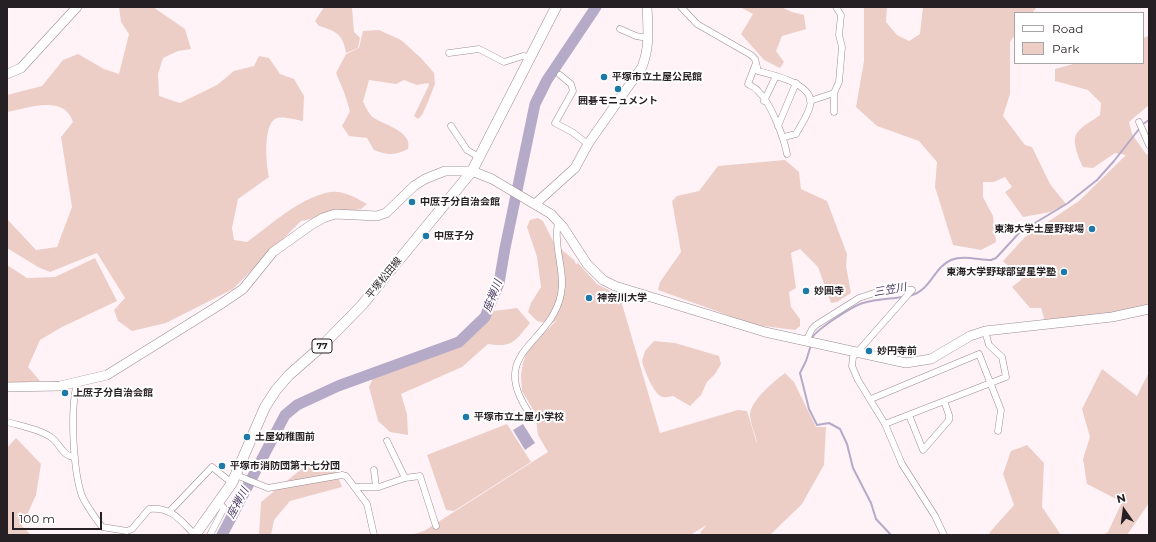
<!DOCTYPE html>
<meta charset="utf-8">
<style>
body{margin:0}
#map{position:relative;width:1156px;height:542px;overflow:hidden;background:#fff3f8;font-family:Montserrat,sans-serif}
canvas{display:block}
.frame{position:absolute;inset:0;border:8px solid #261f23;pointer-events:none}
.legend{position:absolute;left:1014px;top:12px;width:130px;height:52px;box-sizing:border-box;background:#fff;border:1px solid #a8a5a7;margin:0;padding:5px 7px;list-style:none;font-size:12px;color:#261f23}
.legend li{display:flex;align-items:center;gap:8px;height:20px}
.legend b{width:20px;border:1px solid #a8a5a7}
.north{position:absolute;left:1104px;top:490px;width:40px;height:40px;-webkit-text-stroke:3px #fff;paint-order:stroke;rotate:346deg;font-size:11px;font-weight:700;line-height:16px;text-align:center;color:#261f23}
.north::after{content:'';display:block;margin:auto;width:14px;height:18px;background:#261f23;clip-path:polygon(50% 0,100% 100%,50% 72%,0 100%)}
.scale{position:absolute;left:12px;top:512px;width:90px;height:18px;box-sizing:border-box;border:2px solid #261f23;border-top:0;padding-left:5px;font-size:12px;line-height:14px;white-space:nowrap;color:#261f23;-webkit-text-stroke:3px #fff;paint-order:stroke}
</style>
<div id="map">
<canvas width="1156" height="542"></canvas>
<div class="frame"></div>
<ul class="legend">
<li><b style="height:5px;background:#fff"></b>Road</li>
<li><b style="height:11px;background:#eccec7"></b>Park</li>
</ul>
<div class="north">N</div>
<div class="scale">100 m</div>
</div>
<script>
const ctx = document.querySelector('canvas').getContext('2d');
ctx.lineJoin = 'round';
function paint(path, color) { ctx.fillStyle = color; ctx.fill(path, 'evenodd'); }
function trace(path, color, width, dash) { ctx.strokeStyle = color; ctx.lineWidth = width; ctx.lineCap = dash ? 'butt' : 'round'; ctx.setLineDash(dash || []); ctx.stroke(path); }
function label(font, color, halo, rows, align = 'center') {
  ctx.font = font + ' Montserrat,"Noto Sans JP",sans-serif'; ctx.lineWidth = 4; ctx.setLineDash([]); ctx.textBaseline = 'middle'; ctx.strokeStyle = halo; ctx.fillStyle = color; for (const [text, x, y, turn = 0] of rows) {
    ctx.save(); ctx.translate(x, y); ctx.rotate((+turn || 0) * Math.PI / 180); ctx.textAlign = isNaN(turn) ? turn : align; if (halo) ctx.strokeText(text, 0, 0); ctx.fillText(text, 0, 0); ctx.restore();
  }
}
paint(new Path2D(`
 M119,7H153L185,29L191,49L178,51L163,58L158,74L159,96L180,103L217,85L234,71L254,66L259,56L269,58L280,74L294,79L304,96L303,121C296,120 281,115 275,119C263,126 266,165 269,177L238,199L232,228L234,240L247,242C272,224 299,198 330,192C343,190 357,198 367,204L361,209L301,221L233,289L166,323L132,331L118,321L114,310L125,298L97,253L50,272L38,267L7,248V219L36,250L57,247L72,207L61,137L73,122C64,94 28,108 7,112V95L42,86L63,60L78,54L104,69L119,74L129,34L121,22Z
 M324,7H354L352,8L354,32L360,38L358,48L346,53C343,34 336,31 319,26L315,21Z
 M740,7H781L792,12L804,15L806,29L782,36L776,51L784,62L780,68L764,60L741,34L753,14Z
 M864,7H887L886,22L897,35L909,41L920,34L923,7H1037L1032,13H1015V35L1010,42V94L1003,116L1025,145L1032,147L1050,184L1066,204L1050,212L1023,217L1005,192L1012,187L1005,177L994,182H983V197L993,216L996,242L981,250L953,245L935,187L937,162L919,141L877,126L856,107L864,61Z
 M379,30L401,40L421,58L434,73L435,84L428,102L422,115L418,119L414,116L429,85L428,83L417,85L404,80L396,84L369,80L363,102C366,107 369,115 374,118C385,125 413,132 408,149C394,156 387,155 374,150L367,138L349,136L342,126L350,111L344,92L336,73L346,54L359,48L363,31Z
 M1149,36V105L1129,122L1132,134L1146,154L1149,155V306L1105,314L1045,321L1041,308H1030L1012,287L1022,279L1003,261L1025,237L1079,201L1126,155L1115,153L1093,168L1083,167C1079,159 1071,141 1077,133C1081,126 1094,120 1100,115L1101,103L1088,90L1055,81V69L1077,63H1143V38Z
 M785,160L799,172L801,189L827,201L847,254L846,266L851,293L837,302L831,303L818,267L800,249L791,253L796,288L789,292L791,307L800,319V326L795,330L755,325L658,290L660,282L681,252L672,201L677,196L699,191L718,166Z
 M538,218L543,221L554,243L574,260L576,264L578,263L597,284L622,297V304L660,433L738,410L747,411L757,444C756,435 751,426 750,416C749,402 774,381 785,373L794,382L816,427H826L824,465L802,504L770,535H700L701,531L707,525L690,535H411L424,531L548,452L538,435L535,413L522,391L521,375L523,363L528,349L557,320L551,324L537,321L528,312L531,303L541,287L537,257L527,227L530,220Z
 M95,258L117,301L62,327L40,340L28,367L40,381L7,383V265L27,278L55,277Z
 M517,308L530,323C515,341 513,348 488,344L462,367L401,394L407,414L408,435L390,432L378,421L369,387L374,376L401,362L451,343L494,311Z
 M654,341L675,343L719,356L721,364L715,374L707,382L701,395L690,406L673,396C670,396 666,398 663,397C654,396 644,369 642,361L645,351Z
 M1102,369L1137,396L1149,372V503L1127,535H1103L1108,532L1122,502L1087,484L1083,459L1090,437L1082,409Z
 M507,424L531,462L454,511L446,510L427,455Z
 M16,438L41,464L36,495L22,526L31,535H7V448Z
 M1027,445L1044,463L1042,507L1061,535H989L990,532L1014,505L1003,474L1011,451Z
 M333,465L342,487L290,501L274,520L271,535H259L261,502L305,466Z`), '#eccec7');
paint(new Path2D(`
 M523,424L535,443L525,450L513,430Z`), '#b5aac7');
trace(new Path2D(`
 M909,296C931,291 933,268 951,260C963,255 979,260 991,260L996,258L1020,232L1068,203L1097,180L1114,161L1143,124L1149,120
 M811,340C813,331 853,306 863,303C876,299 890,299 903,297
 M811,345L806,361L800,373L809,409L817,425L829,423L840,429L847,444L853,468L871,503L876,519L891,535`), '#b5aac7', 2);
trace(new Path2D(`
 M222,535L285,415L297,405L338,386L459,342L485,317L499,283L505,248L535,104L547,80L596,7`), '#b5aac7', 11);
const street = new Path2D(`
 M681,7L697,24L751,55L755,59L758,71C773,75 816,84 810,106C808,115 801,125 796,134L784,137
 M620,29L636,36L648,38
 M449,53L479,49L504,62L523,56L530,57
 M756,63L748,84C751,86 756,88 758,91C771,103 784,138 787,154
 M560,75L571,84L573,91L555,123L572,132L588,144
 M764,101L776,76
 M810,101L834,93
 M834,112V93L839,82L842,47L839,35L841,15L836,7
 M1139,122L1149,145
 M451,126L467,150L479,157
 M778,126L796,83
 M912,290L853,357L852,366L858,380L885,424L902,464L935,516L944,535
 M806,341L812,329L816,325L859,298L877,292L900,289L912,290
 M77,383C70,410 73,470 82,496C87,507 95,517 102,527L127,531L132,529L149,509C172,507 180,520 195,535
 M871,399L979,354L1001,410L998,431
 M909,415L923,450L949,420V415L944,401
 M532,417C484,351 551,346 561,294C565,276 557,256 557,238C556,232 558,226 558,220
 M7,422C21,426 40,429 52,438C60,444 63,457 75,457
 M885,424L1006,377L1002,357L989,345L985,331
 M387,441L405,478
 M374,470L376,487
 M236,475L268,488L342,475L346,476L367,504L374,535
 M356,487H379L405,478L420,476L436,526
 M170,511L212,467L232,483
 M210,535L224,508L219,503`);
const secondary = new Path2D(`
 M7,74L21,68L77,7
 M535,204L575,168L588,144L642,67C650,47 648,28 647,7
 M7,387L60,386L107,375L221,304L243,289L273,252L311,225L323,218L335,214L377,216L386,213L414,186L425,179L445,171H472L492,179L551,214L563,227L587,264L603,280L615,286L765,332L906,363L931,359L970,336L985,331L1112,317L1149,309`);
const primary = new Path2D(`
 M195,535L232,483L265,407L276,390L289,375L322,346L362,305L472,171L556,7`);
trace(street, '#9c8b93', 7);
trace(secondary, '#9c8b93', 10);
trace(primary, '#9c8b93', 11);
trace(street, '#fff', 6);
trace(secondary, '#fff', 9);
trace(primary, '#fff', 10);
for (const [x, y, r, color] of [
 [604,77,4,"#1d79a7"],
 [618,89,4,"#1d79a7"],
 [412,202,4,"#1d79a7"],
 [1092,229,4,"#1d79a7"],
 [426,236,4,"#1d79a7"],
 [1064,272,4,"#1d79a7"],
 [806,291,4,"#1d79a7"],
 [589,298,4,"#1d79a7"],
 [869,351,4,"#1d79a7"],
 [65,393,4,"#1d79a7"],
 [466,417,4,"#1d79a7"],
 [247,437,4,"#1d79a7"],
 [222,466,4,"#1d79a7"]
]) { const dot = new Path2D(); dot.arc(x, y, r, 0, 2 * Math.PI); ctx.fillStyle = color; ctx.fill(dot); trace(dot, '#fff', 1.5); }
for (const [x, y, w] of [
 [322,346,20]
]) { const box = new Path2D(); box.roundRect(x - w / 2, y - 7, w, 14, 3); ctx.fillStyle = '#fff'; ctx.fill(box); trace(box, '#261f23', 1); }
label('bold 9px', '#261f23', null, [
 ["77",322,346]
]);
label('bold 10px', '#261f23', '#fff', [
 ["平塚市立土屋公民館",612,77],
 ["囲碁モニュメント",618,101,"center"],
 ["中庶子分自治会館",420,202],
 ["東海大学土屋野球場",1084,229,"right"],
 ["中庶子分",434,236],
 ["東海大学野球部望星学塾",1056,272,"right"],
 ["妙圓寺",814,291],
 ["神奈川大学",597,298],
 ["妙円寺前",877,351],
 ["上庶子分自治会館",73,393],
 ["平塚市立土屋小学校",474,417],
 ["土屋幼稚園前",255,437],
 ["平塚市消防団第十七分団",230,466]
], 'left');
label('10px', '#261f23', '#fff', [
 ["平塚松田線",384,278,-51]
]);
label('italic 11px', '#4a3962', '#fff', [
 ["三笠川",890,290,-10],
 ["座禅川",493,296,-69],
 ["座禅川",238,503,-62]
]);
</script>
